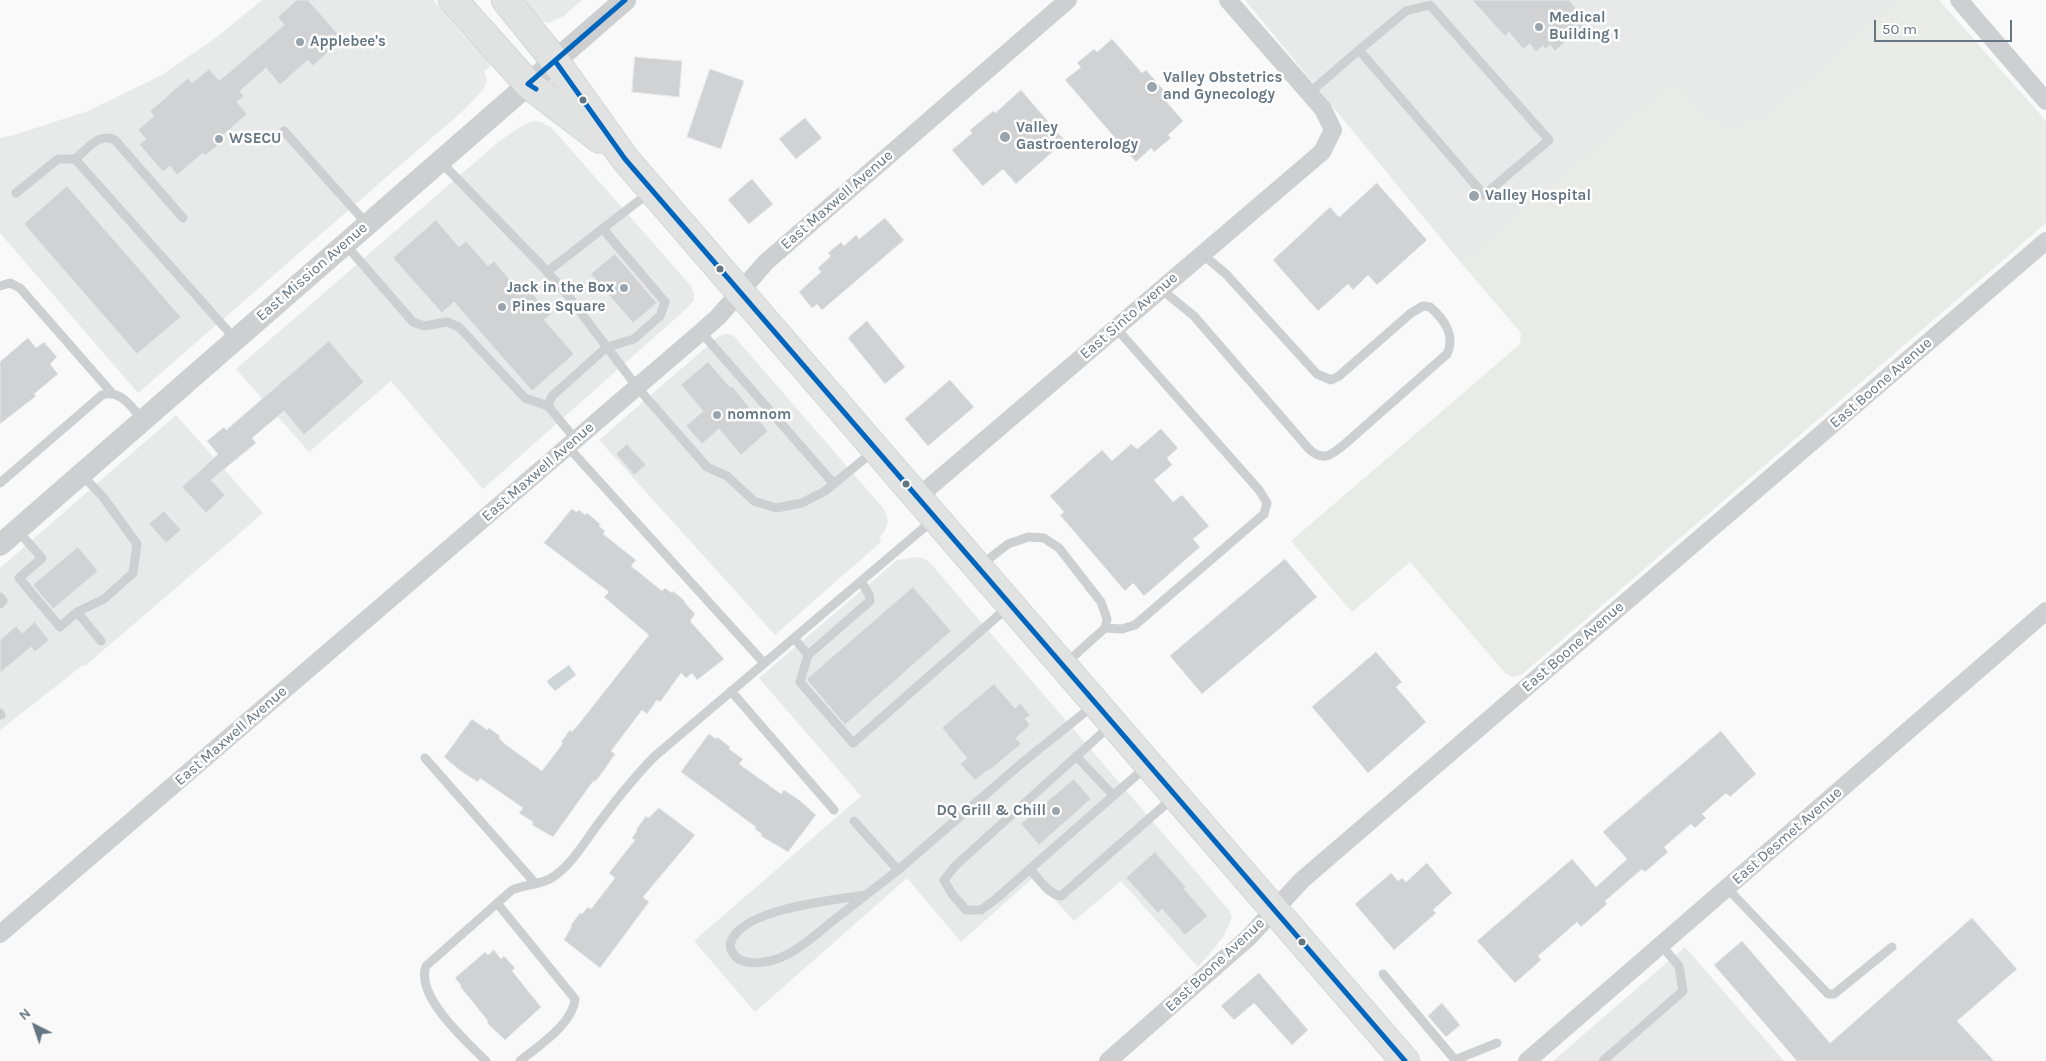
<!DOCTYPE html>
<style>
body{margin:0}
#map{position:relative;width:2046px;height:1061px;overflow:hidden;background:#f9f9f9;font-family:Karla,sans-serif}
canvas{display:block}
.north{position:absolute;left:10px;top:1001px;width:50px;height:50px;-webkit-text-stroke:4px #fff;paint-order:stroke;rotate:319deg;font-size:14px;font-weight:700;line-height:20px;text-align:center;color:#657683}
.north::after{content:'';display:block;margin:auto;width:18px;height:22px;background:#657683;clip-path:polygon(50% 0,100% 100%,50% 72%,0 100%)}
.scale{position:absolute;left:1874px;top:20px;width:138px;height:22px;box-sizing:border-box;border:2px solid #657683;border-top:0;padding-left:6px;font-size:15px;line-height:18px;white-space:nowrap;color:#657683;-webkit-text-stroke:4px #fff;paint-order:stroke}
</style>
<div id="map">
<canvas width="2046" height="1061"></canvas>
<div class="north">N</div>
<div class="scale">50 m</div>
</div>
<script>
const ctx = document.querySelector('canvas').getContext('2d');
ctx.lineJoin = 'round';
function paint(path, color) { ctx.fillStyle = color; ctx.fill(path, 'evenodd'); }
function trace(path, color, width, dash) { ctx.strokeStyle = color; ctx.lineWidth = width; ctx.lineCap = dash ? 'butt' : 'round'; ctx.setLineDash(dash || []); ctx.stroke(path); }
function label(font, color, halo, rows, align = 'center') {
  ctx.font = font + ' Karla,sans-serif'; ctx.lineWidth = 5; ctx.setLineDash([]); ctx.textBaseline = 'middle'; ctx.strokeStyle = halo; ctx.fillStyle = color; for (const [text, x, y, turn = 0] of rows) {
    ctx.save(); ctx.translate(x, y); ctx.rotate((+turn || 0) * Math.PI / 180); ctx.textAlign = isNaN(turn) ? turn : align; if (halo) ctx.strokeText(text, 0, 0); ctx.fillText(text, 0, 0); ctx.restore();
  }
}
paint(new Path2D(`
 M262,0H433L463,35L485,57L491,67L484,70L487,81L483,90L465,109L138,393L0,233V138L17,134L88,111L162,75L218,36Z
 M518,0H582L564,16L548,23L533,18Z
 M1245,0H1898L1766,118L1732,128L1708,120L1673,81L1462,264Z
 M533,121L541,122L551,127L691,286L694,294V300L686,309L483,489L391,381L309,452L236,369L497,143L523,125Z
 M726,334L733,335L884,509L888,521L884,532L879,538L882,541L775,635L599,440L719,336Z
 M176,415L263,513L85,666L83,665L0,730V568Z
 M915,557L925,559L932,565L1229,910L1232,917L1224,936L1198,967L1121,881L1074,921L1034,877L961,942L907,878L755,1012L694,941L861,796L759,678L897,560Z
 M1685,947L1784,1061H1553Z`), '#e8e9e9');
paint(new Path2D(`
 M1898,0H1939L2046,121V223L1521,675L1512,677L1505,673L1410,562L1352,612L1291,541L1520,344L1521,333L1462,264L1673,80L1708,120L1732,128L1766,118Z`), '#e8ebe6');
paint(new Path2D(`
 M569,665L576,675L555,691L547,682L548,680Z`), '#ced6d9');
const building = new Path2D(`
 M297,0H308L338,34L333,39L337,44L313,66L308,60L280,85L266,68L240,91L244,96L237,102L247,114L222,136L225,139L205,156L203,153L177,175L170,166L163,172L139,144L146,139L138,130L154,116L150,111L188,78L192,83L209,69L219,80L226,75L284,25L278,17Z
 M1472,0H1569L1588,22L1555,51L1550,45L1545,49L1543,46L1536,52L1530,44L1523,49L1509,32L1505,36Z
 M1112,39L1142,73L1146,70L1169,96L1165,100L1183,121L1168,135L1171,138L1154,152L1151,148L1136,162L1065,80L1081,67L1077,63L1094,49L1097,52Z
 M635,57L682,61L679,97L632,92Z
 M710,69L744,81L721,149L687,137Z
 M1021,90L1065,141L1016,184L1003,169L983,186L952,150L972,133L970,130L993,111L995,113Z
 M805,118L822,138L796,159L779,139Z
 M752,179L773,204L749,224L728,200Z
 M1377,183L1427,240L1377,285L1368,275L1353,290L1348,284L1318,311L1273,260L1330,207L1339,217Z
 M67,186L181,317L137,354L24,224Z
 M885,218L904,240L822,310L817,304L812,308L799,292L821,272L818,268L831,256L828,253L841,242L844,246L856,235L859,239Z
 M436,220L459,247L466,241L488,266L494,261L516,287L522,282L551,314L544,320L574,354L532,391L454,302L442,313L393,258Z
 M615,254L657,303L633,323L591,274Z
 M867,321L905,367L885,384L848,338Z
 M28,338L36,348L44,342L57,357L50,364L58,374L34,394L36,396L0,424V362Z
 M329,341L364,382L304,435L284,411L252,438L256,443L211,480L225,495L206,513L182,487L218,454L207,441L224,427L226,430Z
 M708,362L730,387L732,386L768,431L741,455L719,429L702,444L686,426L703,411L681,385Z
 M950,380L974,407L928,446L905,419Z
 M1161,429L1178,448L1167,458L1172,465L1154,480L1173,502L1182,495L1209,526L1193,539L1200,547L1144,596L1133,583L1125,591L1060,515L1064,512L1050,496L1102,450L1112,461L1131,444L1137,449Z
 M627,444L646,465L634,475L616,454Z
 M572,509L577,512L579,510L585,515L587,513L600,524L599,526L605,531L603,534L636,560L631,566L662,591L665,588L672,593L673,591L685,601L684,602L695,614L690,621L724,659L697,680L692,673L686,678L681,673L660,702L657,700L647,714L642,710L611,751L615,754L604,770L595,782L594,780L553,837L532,825L533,822L519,813L523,808L480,778L478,782L462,772L444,757L472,719L487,730L489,728L500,736L499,738L505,744L542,771L563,743L561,742L570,730L572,732L578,725L649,635L604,597L609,592L544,543Z
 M164,511L181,530L166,543L149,524Z
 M78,547L98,571L53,609L33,585Z
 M1285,559L1317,597L1202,694L1170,656Z
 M913,587L951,631L845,725L807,680L808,678Z
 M35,622L49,640L35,652L31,647L0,673V640L16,626L22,633Z
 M1376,652L1402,682L1396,687L1426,722L1368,773L1312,707Z
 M994,684L1015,708L1020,703L1030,715L1025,719L1030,725L1016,738L1021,744L990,770H988L975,780L960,764L967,758L942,728Z
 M1721,731L1756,774L1730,797L1726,793L1702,814L1706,818L1695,828L1691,824L1664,847L1668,852L1645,872L1642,869L1605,901L1607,904L1581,927L1577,922L1538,956L1541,960L1515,983L1477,941L1572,859L1596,887L1627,859L1603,832Z
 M709,734L716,739L717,737L730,747L729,749L743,759L739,764L781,794L784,790L799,800L816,815L788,852L761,836L762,834L755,829L756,827L681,772Z
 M1074,779L1091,799L1039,845L1021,824Z
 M659,808L695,835L643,897L649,902L600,968L564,940L572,926L571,925L580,913L582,914L588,907L591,909L615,878L609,873L635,840L632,838L637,831L636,830L646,816L648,818Z
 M1155,852L1186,887L1184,889L1208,916L1185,935L1162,909L1158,913L1126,878Z
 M1427,863L1452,893L1433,910L1436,913L1394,950L1355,904L1391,873L1398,881L1402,878L1406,882Z
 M1972,918L2017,969L1957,1021L1994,1061H1797L1714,965L1742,941L1830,1043Z
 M494,950L501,959L504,956L515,968L512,971L541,1007L505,1040L487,1023L488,1021L460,986L461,985L455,978L485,952L488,955Z
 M1259,973L1308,1030L1292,1045L1254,1003L1234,1020L1221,1006Z
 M1442,1003L1460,1025L1446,1037L1428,1016Z`);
paint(building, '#d0d2d3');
trace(building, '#e8e8e8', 1);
const primary = new Path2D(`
 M453,0L528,84L600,139
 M506,0L555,61L625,159L1405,1061`);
trace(primary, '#d5d6d7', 30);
trace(new Path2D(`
 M1309,93L1359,50L1484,195L1549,140L1430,5L1406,11L1359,50
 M284,131L367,224
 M75,159C88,149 98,132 115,140L183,218
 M440,161L542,266L566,293L637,387L707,467L727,476L754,501L776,508L802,503L825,491L874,451
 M16,193L58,159H75L235,339
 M345,244L413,322L424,326L447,322L459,327L525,398L548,406L576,440
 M548,271L650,192
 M0,286L10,283L20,288L111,392
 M1161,289L1194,316L1309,449C1324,463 1332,454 1346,443L1447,354C1456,336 1444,319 1430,307L1423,306L1411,313L1339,376L1331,380L1317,374L1226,274L1202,254
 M701,332L834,484
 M548,406L552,396L607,347L634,339L660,316L665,302L603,229
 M568,447L764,663
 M0,483L102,395C121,389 131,407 143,420
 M17,530L42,558L19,578L60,627L77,612L101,641
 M981,565L1008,544L1028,537L1044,538L1059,548L1101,602L1107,619L1105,628L1065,664
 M861,581L869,595L870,601L808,655L800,682L853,743L1008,607
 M0,597L3,601L0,604
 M77,612L104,599L133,573L137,544L103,497L82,475
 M1105,628L1122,629L1135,625L1264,514L1267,503L1259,490L1116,328
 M794,638L808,655
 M731,691L834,810
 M0,713L1,715
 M1111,725L955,866L944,880L952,894L966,910H981L997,898L1147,766
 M1076,756L1113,795
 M425,758L535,883
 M854,821L898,870L1023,762L1094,705
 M1030,869C1038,878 1049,895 1061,896L1174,797
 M1727,888L1828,994H1834L1892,947
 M866,895C834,900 752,908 734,936C730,941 729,947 733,953C742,969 773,962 786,955C801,948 815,935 829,924C852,906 875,888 898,870
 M497,903L575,999C573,1024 538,1046 520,1061
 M1383,974L1455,1060L1497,1043
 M486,1061C466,1041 415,996 426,966L512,890C525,884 542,885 553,877C572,864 584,843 598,824C616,800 634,777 655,756L933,520
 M1603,1061L1683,991L1679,966L1661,945`), '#cecfd0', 9);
trace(new Path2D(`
 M1959,0L2046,101
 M918,497L1322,152L1333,130L1323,109L1228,0
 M0,934L701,332L718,317L766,262L1068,0
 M1108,1061L1248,938L1302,880L2046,241
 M1527,1061L2046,611`), '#cecfd0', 18);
trace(new Path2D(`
 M0,545L625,0`), '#cecfd0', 22);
trace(primary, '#e1e2e2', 28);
trace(new Path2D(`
 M555,61L625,159L1405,1061
 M536,89L528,84L625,0`), '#0065bd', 5);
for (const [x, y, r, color] of [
 [1539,27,5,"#99a4ac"],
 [300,42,5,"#99a4ac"],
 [1152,87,6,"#99a4ac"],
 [583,100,4.5,"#657683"],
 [1005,137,6,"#99a4ac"],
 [219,139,5,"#99a4ac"],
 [1474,196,6,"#99a4ac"],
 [720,269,4.5,"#657683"],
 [624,288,5,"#99a4ac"],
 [502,307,5,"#99a4ac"],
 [717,415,5,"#99a4ac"],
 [906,484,4.5,"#657683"],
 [1056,811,5,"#99a4ac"],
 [1302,942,4.5,"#657683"]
]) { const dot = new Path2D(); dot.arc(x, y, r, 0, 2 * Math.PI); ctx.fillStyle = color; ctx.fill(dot); trace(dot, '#fff', 2); }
label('bold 15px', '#657683', '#fff', [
 ["Medical",1549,18],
 ["Building 1",1549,35],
 ["Applebee's",310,42],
 ["Valley Obstetrics",1163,78],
 ["and Gynecology",1163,95],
 ["Valley",1016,128],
 ["Gastroenterology",1016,145],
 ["WSECU",229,139],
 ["Valley Hospital",1485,196],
 ["Jack in the Box",614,288,"right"],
 ["Pines Square",512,307],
 ["nomnom",727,415],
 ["DQ Grill & Chill",1046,811,"right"]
], 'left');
label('15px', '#657683', '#fff', [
 ["East Maxwell Avenue",837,200,-41],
 ["East Mission Avenue",312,272,-41],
 ["East Sinto Avenue",1129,316,-41],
 ["East Boone Avenue",1881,383,-41],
 ["East Maxwell Avenue",538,472,-41],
 ["East Boone Avenue",1573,647,-41],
 ["East Maxwell Avenue",231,736,-41],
 ["East Desmet Avenue",1787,836,-41],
 ["East Boone Avenue",1215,965,-43]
]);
</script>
